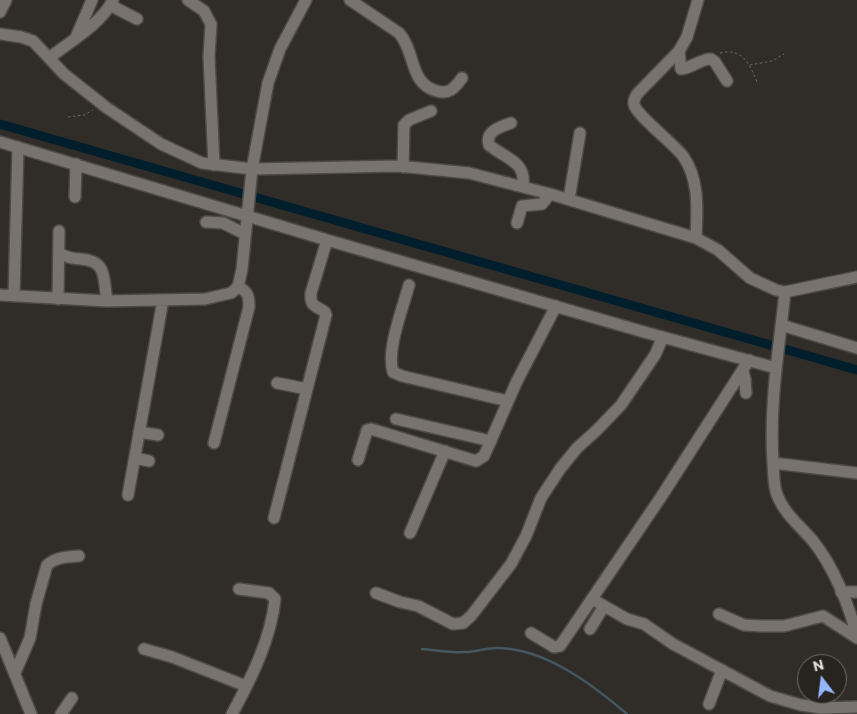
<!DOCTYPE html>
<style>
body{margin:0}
#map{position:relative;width:857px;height:714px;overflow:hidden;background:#302c28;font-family:Commissioner,sans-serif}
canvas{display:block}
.north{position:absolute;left:797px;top:654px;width:50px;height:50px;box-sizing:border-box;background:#27231e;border:1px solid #716e6a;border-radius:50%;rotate:345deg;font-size:14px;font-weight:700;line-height:20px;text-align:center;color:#e1dfdc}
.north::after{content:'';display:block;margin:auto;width:18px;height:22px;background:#93b7fd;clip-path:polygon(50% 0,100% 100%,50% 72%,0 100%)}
</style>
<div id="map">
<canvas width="857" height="714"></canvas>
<div class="north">N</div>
</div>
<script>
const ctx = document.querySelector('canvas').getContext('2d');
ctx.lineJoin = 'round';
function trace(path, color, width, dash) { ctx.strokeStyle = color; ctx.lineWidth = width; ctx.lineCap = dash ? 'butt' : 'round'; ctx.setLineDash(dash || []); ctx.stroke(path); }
trace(new Path2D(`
 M422,649C436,650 451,653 465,652C476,652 488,647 499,648C546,649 593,685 627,714`), '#445861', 2.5);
trace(new Path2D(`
 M0,124L857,370`), '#001e2c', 9);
const minor = new Path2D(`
 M188,0L204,11L211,24L209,57L214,165
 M350,0L399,33C416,52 409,84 437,91C450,95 455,87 462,78
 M110,5L137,19
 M0,12L6,0
 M0,34L21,37L33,41L64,74L107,108L161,144L202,163L252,169L398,166L469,173L550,194L696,238L718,250L750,278L776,290L785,292L857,277
 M77,35L92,0
 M679,51L681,69C692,68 700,59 711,59L715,62L727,81
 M49,58C71,41 101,24 113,0
 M511,123C500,127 485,131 489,145C506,159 526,161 523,186
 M0,142L327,240L644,332L776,368
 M403,167L404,125L409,120L431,111
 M75,197L76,164
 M569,199L580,133
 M206,222L223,223L245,234
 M517,223L522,206L542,204L550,194
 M696,238C697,211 700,180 683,156C674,144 635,114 634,104C633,99 636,96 638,93L679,51L687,37L698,0
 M59,253C66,257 73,259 81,259C108,261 103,279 107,301
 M409,285C403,308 386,350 393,372L402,376L508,401
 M785,292C779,349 769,405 773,463C774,473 773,487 778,497C785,514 801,527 813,541C833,566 850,606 857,638
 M0,295L107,301L205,299L231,293L238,287L242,269L252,169L268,83L280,49L306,0
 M14,296L18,147
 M58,299L59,231
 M781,325L857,348
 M743,371L745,379L746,393
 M277,383L307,389
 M396,419L491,441
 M139,432L158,435
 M214,443L249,307C249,296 248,291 238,287
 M135,458L149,461
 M358,460L366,434L367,430L371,429L476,461L484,456L517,381L556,306
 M773,463L857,473
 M128,495L163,300
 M274,518L326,315L325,312C315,305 310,307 311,293L327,240
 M410,533L445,451
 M841,592H857
 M376,593L400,602L418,606L453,624L463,623L471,616L511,564L526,536L541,498L560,469L577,448L597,430L621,405L655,355L663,337
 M592,599L627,619L644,624L673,644L770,696L801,705L821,708L857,707
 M719,614L744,625L762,626H784L823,616L857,638
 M590,629L604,606
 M531,633L554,647L560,646L661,497L749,360
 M0,638L31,714
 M144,649L172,657L246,686
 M15,673L30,638L36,604L47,565C56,557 67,557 79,556
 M709,704L722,670
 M61,714L72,698
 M232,714C251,679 271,639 275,599L269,593L239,589`);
trace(minor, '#4c4a46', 14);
trace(new Path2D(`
 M720,53C744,47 750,66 758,84
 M750,65L772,61L784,54
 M68,117L84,115L93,110`), '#6d6a66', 1, [2.5, 2.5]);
trace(minor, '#78736e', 11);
</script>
